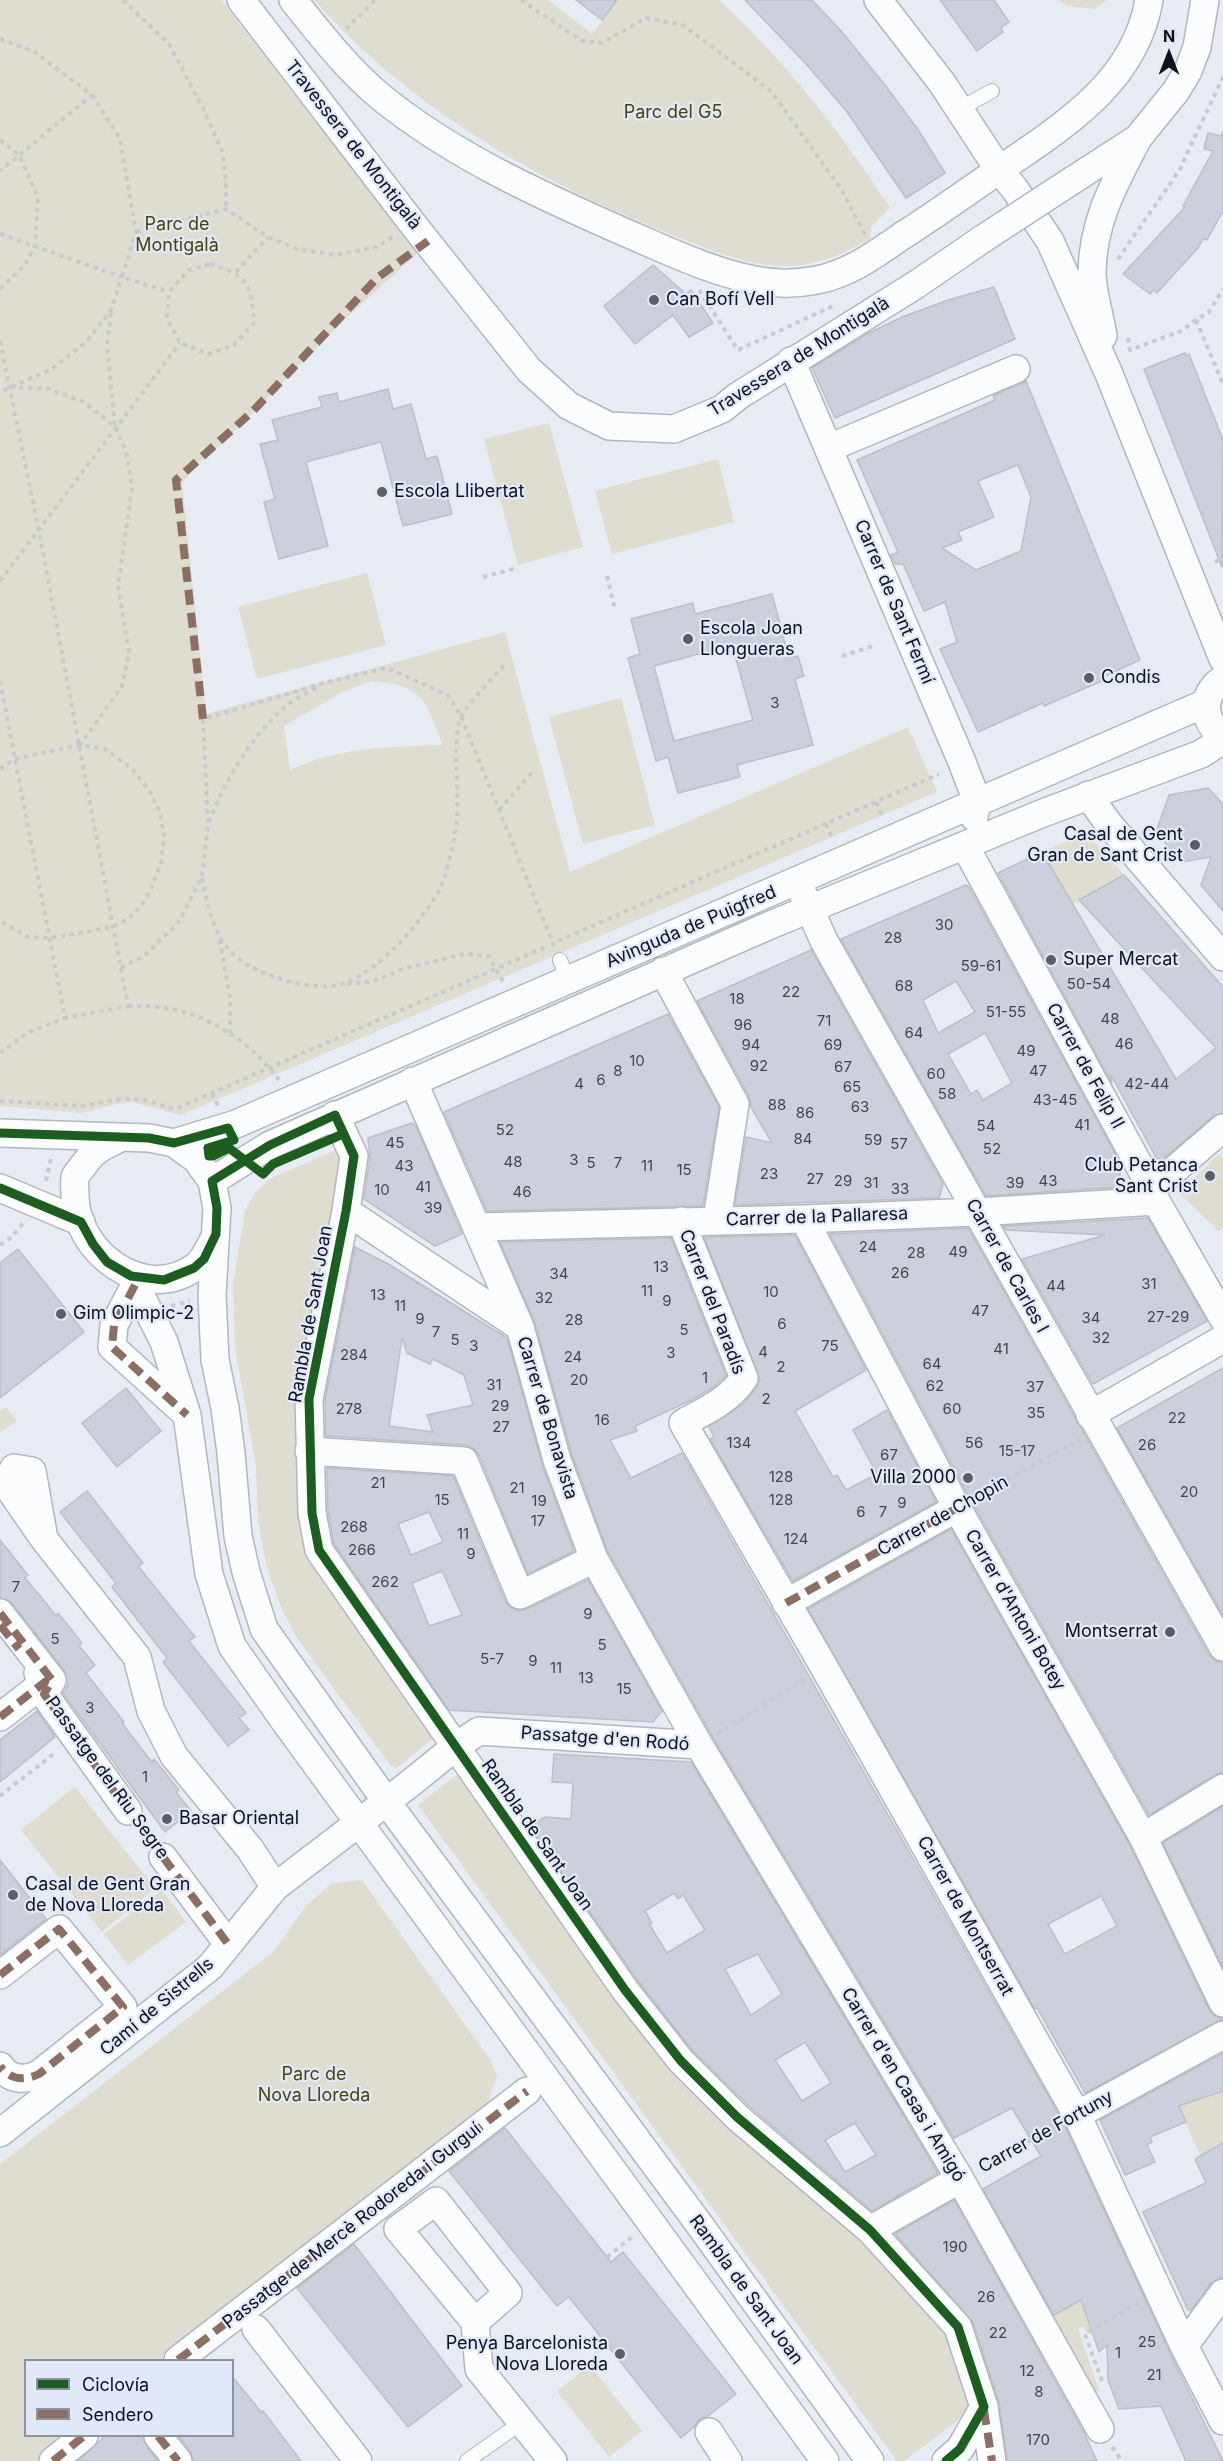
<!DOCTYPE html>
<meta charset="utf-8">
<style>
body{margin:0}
#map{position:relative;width:1223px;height:2461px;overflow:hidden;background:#e7ebf4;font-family:Inter,sans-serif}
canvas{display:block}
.legend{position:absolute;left:24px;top:2359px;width:210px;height:78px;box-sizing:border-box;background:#e1e8fa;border:2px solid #8d92a1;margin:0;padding:8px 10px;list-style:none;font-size:18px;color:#0e121b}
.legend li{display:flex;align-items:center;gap:12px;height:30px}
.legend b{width:30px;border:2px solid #8d92a1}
.north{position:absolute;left:1139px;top:24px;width:60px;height:60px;-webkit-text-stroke:4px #e1e8fa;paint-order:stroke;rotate:0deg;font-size:16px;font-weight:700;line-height:24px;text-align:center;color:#0e121b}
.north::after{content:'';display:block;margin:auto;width:21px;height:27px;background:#0e121b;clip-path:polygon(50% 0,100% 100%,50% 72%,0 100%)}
</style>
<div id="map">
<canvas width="1223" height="2461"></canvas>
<ul class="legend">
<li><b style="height:8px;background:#1b5e20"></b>Ciclovía</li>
<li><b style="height:8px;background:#8d6e63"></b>Sendero</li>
</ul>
<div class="north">N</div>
</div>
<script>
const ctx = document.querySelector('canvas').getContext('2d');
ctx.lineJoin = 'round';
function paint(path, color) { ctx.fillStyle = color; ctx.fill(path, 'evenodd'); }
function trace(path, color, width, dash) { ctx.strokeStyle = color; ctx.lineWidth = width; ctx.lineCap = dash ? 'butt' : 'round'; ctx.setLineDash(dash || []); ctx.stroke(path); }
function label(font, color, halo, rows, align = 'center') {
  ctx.font = font + ' Inter,sans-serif'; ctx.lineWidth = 4.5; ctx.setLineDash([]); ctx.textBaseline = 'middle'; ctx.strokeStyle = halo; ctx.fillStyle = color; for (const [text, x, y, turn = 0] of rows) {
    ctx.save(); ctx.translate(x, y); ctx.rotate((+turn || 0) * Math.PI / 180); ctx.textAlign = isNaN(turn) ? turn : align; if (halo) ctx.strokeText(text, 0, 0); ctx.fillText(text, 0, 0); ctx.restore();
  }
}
paint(new Path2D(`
 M0,0H221L319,127L421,250L344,320L227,439L198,464L182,483L206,714L505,632L570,872L908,727L937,792L181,1115L132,1102L116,1104L82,1113L0,1106ZM371,681C424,685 425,700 443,745C391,747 337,747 290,770L284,726L343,692Z
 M314,0H548L592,34L618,0H719C787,63 840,131 890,208L871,227L870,239C846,253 818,265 789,266C746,267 703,247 663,231C533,179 408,106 314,0Z
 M1058,0H1107L1095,9L1067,6Z
 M549,423L583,547L518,565L484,439Z
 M718,459L734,522L612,554L595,491Z
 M367,573L386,645L257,679L238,607Z
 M621,698L655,825L583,844L549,717Z
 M1086,833L1124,875L1073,904L1042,852Z
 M336,1150L344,1180L301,1523L437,1735L401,1765L395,1768L390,1765L297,1638L281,1607L267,1568L258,1521L256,1466L235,1348L233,1284L245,1211L255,1193L269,1179Z
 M1219,1154L1223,1158V1227L1219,1231L1179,1193Z
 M6,1407L17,1421L0,1433V1411Z
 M463,1770L619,1995L857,2230L951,2334L973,2409L904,2461H897L418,1805Z
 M75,1787L155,1888L102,1932L21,1830Z
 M362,1880L491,2061L497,2076L482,2121L171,2360H26V2436H67L36,2461H0V2164L273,1952L306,1906L332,1883Z
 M162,1890L186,1922L128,1965L104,1934Z
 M1223,2091V2143L1200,2156L1179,2106Z
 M1133,2271L1146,2299L1087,2333L1083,2326L1078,2329L1099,2390L1094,2393L1052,2316Z
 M590,2365L642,2431L609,2457L557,2391Z`), '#deddcf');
const building = new Path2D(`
 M576,0H617L602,20Z
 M745,0H812L842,32L885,85L919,131L945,173L906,198L847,112L807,65Z
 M940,0H994L1009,22L1001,28L1003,32L977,51Z
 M1223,132V211L1207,240L1203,239L1198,248L1157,293L1153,290L1150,294L1123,274L1185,207L1183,206L1213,151L1204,149L1208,133L1221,136Z
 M653,265L686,294L691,290L713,323L689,337L673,315L635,344L604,306Z
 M994,287L1015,339L835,418L812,368L867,334L902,317L948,300Z
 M1185,353L1186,356L1189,354L1223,440L1222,567L1144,369Z
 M1026,381L1140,660L1103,677L1104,680L1044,706L1043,703L978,732L940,649L957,642L945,602L924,611L903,564H895L891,555L898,552L857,460L995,400L993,396ZM1018,465L1031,497L1021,551L976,570L942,548L962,540L958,532L994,517L978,481Z
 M388,389L393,409L411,404L426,459L437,456L452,514L403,526L381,442L306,462L328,546L279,559L264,502L275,499L260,444L278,440L272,420L322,407L319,397L337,393L339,402Z
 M772,594L789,658L798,656L804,676L795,679L813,745L737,765L740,777L678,793L668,757L656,761L628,658L640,654L631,619L693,603L695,614ZM732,645L753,720L674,741L654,666Z
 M1208,788L1223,804V911L1201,885L1211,857L1182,862L1156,832L1169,795Z
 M1042,852L1176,1079L1216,1048L1079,900L1124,875L1223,987V1113L1213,1116L1159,1163L1111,1075L1112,1083L998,873Z
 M966,885L969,887L1119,1161L1121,1187L986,1196L841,939ZM956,981L975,1012L938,1033L923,1000ZM985,1033L1012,1083L983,1100L977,1090L971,1094L948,1054Z
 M811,950L943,1184L939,1198L735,1205L746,1137L772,1143L751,1107L749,1096L697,1001Z
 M668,1014L719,1107L703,1206L487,1211L444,1112Z
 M412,1123L416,1126L462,1234L435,1246L364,1199L370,1158L368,1138Z
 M1148,1218L1207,1321L1093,1384L1022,1259L1105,1235L1006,1230L1003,1226Z
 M968,1228L1209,1655L1216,1661L1223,1663V1772L1215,1775L1149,1815L971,1500L830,1234Z
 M795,1235L866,1370L795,1411L833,1477L837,1475L846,1490L877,1474L853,1430L887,1410L936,1502L793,1581L710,1439L714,1437L709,1427L743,1404L757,1387L760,1379L704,1237Z
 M671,1238L726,1376L715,1386L692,1400L635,1426L637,1431L610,1440L631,1478L682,1453L1063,2122L1170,2353L1223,2461H1186L1161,2406L1119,2409L1108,2380L1107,2345L1099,2352L1081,2300L1054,2315L983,2189L1041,2156L1012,2108L954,2138L715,1741L608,1552L572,1455L535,1323L500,1242Z
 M355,1247L390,1265L507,1338L542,1464L574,1551L528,1574L479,1455L473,1448L465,1445L326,1436L325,1400ZM402,1338L407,1353L430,1364L433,1359L464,1375L473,1405L427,1415L433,1432L389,1426Z
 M18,1249L84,1332L0,1398V1263Z
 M1223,1368V1615L1117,1428Z
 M126,1388L161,1431L117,1467L82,1423Z
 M327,1468L453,1476L505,1601L511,1608L519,1611L527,1609L588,1580L662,1711L653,1722L449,1710L334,1544L328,1511ZM429,1512L443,1542L411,1555L398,1524ZM442,1571L462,1615L429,1626L412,1583Z
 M87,1491L143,1563L138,1566L195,1637L189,1641L246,1713L239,1718L249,1730L228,1746L163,1662L167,1658L112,1587L116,1583L60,1512Z
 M951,1529L1129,1844L1209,2010L1215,2016L1223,2019L1085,2093L1037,2008L1035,2009L808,1609ZM1101,1896L1117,1926L1065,1954L1048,1924Z
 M0,1540L28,1575L25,1578L41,1597L56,1616L58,1613L82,1643L79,1646L95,1665L86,1673L124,1722L122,1723L137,1743L152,1762L154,1759L179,1790L176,1792L191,1811L165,1832L63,1693L68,1685L64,1670L12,1603L0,1598Z
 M37,1711L55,1737L0,1782V1740Z
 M554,1754L691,1762L938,2173L872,2211L748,2105L693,2051L638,1981L530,1826L545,1817L571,1819L573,1783L552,1782ZM674,1893L678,1899L683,1895L705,1930L667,1953L649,1924L652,1923L645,1911ZM758,1954L782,1994L751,2015L725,1969ZM805,2042L831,2083L802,2101L775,2060ZM855,2123L876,2155L845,2172L825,2140Z
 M1223,1806V1967L1163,1843Z
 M0,1860L46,1919L0,1955Z
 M1223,2053V2091L1179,2106L1186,2122L1150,2137L1152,2142L1147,2145L1155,2162L1125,2175L1100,2120Z
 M505,2128L611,2262L623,2252L736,2394L708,2416L700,2419L694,2427L681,2438L569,2297L557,2306L449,2171Z
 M1223,2143V2278L1211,2283L1191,2310H1188L1143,2212L1206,2183L1195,2159Z
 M954,2200L1084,2433L1097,2461H1007L999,2402L973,2322L895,2234Z
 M354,2244L462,2386L408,2427L297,2288Z
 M232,2376L261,2412L263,2411L301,2461H193L190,2451L178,2436H232Z
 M105,2436H143L146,2446L158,2461H78Z`);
paint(building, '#cbd0dc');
trace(building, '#bbbfc8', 1.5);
const lane = new Path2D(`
 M959,109L992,91
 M560,960L568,980
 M467,2461L522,2422`);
const street = new Path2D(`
 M241,0L412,223L529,370L569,406L609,426L674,429L722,409L738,396L917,284L984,238
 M293,0C321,35 348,70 382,98C454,156 540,195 624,232C666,250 709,271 754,280C774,284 797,284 817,280C849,274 876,254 902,236C935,215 967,192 999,170C1063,126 1135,83 1149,0
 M878,0L942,83L999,170L1014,188L1050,241L1109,374L1223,659
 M1073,180L1138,138L1176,91L1188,71L1197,47L1205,0
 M1103,336C1100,315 1092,293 1092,272C1093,219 1115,183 1138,138
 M791,361L962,762L977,801L974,817
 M829,448L1016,369
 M1223,679C1200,694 1202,721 1223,737
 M1088,795L1108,823L1223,957
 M965,846L1152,1189L1156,1201L1223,1318
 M803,894L824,941L1223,1647
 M663,971L735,1104L717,1220
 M413,1081L520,1327L557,1460L594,1559L699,1745L960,2179L1100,2429
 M335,1115L354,1156L346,1211L309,1399L312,1513L319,1550L625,1990L681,2061L737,2117L870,2230L958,2327L984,2407L992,2461
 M0,1133L149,1138L174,1143L196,1159L212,1181L217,1208L212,1295L215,1360L225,1408L231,1453L238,1536L246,1572L264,1629L386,1801L699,2224L870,2461
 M118,1139C100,1148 95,1149 83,1166C81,1169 76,1174 75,1177C74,1182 75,1190 75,1195C75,1252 144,1304 195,1267C205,1260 209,1248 215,1237
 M174,1143L236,1124L1206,703
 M212,1181L270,1145L768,926L1043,813L1201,754L1223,740
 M0,1188L81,1222
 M1152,1189L1223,1128
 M346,1211L520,1327
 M804,1219L957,1508L1143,1837L1223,2003
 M681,1221L744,1378C730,1400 705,1411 683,1423L824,1667L1077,2115L1184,2346L1223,2421
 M478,1227L804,1219L977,1212L1156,1201
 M131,1276L164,1342L187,1415L209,1574L232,1646L283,1719L825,2461
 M135,1285L114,1325L112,1347L186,1414
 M1090,1415L1223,1339
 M309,1451L464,1461L520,1595L594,1559
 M44,1539L32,1471L14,1468L6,1484L44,1539L137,1657L151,1711L174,1756L250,1849L275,1887
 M786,1603L957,1508
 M0,1613L52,1680L44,1694L128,1811
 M0,1717L45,1682L38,1673
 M1143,1837L1223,1788
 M163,1857L228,1944
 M0,1975L59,1929L123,2007L39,2074C24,2081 10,2080 0,2066
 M1077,2115L1223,2035
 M0,2133L210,1967L275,1887L412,1782L455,1747L479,1731L699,1745
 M870,2230L960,2179
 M475,2322L398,2229L436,2201L508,2293L475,2322L479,2369L553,2461
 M256,2329L358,2461
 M1184,2346L1223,2293
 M178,2360L527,2091
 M709,2432L728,2461
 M158,2436L178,2461
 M53,2461L84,2436
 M946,2461L960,2449L984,2407`);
trace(lane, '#b2b6bf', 16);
trace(street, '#b2b6bf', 30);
trace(new Path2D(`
 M123,0L169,44L204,110L222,151L226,182V209
 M521,0L582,41L602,43L646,18L683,25L771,91L843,192L865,235
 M346,29L375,0
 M0,39L33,51L92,95L0,171
 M92,95L120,139L136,232L122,277L169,292
 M0,140L19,155L38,197L35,245L25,265L0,289
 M136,232L226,209L268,237L297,249L336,255L377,247L393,236
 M0,234L122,277L111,310L86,342L52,369L0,392
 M1118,259L1179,171L1223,77
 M210,264C249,276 251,284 254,323L234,345L208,354L180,343L167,318L169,292L189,270Z
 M236,272L268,237
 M699,290L738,350L835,305
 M111,313L107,345L115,427
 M1196,320L1223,384
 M1128,338L1130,350L1181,331L1196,320L1209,312L1223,289
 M0,341L39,531L128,1006L65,1018L0,681
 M10,387L49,389L84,402L116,428L127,455L132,488L118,586L129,653L122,686L80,745
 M1215,562L1223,559
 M607,576L615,610
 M483,577L517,568
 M0,581L180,343
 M842,656L873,646
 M0,769L15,759L79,745L105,749L132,769L149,790L160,812L164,836L161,862L152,887L142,905L128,919L112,927L51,938L28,937L0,921
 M876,802L883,818
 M499,810L534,770
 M209,822C225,780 251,736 286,706C296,698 308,693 318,687
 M826,824L833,840
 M202,878C210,918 216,950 257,970C278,980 323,993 345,983C382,968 421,923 440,889C446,877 454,841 456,827C461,791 451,754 460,719C464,707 496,675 506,663
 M220,940L230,998V1033
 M558,941L939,774
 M121,968L144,956L179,922L202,877L208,823L203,719L324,683L387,668L448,695L461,716L554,946
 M347,984L371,982L406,968L465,954L489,956L504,984
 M128,1006C190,1003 242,1031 279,1080
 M0,1053L27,1033L65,1018
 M212,1093L218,1106
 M0,1101L83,1106L120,1099H141L175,1109L548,946
 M46,1181L51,1159
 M0,1245L12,1237L23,1223
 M171,1306L190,1301
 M976,1497L1080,1440
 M717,1734L805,1679
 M0,1796L56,1752
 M980,2168L1058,2125
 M607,2257L632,2237
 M1102,2381L1085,2334L1139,2303
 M1112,2447L1122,2461`), '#c9cace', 4, [4.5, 4.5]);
trace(lane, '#fbfcfd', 14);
trace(street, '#fbfcfd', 27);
const streetBridge = new Path2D(`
 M984,238L1073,180`);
trace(streetBridge, '#b2b6bf', 30, []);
trace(streetBridge, '#fbfcfd', 27);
trace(new Path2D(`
 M203,719L176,480L253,411L377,278L428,241
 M135,1285L114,1325L112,1347L187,1415
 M786,1603L957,1508
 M0,1613L52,1680L44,1694L128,1811
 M0,1625L19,1649
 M0,1717L45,1682L41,1677
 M163,1857L228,1944
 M0,1975L59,1929L123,2007L39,2074C24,2081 10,2080 0,2066
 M178,2360L527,2091
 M984,2410L992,2461
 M158,2436L178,2461
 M53,2461L84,2436`), '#8d6e63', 8, [15, 8]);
trace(new Path2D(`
 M0,1133L149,1138L174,1143L228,1128L234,1140L208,1148L209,1156H213L229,1148L263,1174L273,1164L343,1134
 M0,1188L81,1222L93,1244L107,1262L131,1276L164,1280L194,1268L204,1259L216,1234L217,1208L212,1181L270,1145L335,1115L354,1156L346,1211L309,1399L312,1513L319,1550L625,1990L681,2061L737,2117L870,2230L958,2327L984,2407L960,2449L946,2461`), '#1b5e20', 9);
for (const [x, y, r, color] of [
 [654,300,6,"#5a5e67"],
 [382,492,6,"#5a5e67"],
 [688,639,6,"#5a5e67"],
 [1089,678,6,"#5a5e67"],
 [1195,845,6,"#5a5e67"],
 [1051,960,6,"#5a5e67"],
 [1210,1176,6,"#5a5e67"],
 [61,1314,6,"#5a5e67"],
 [968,1478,6,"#5a5e67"],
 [1170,1632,6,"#5a5e67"],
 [167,1819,6,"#5a5e67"],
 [13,1895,6,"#5a5e67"],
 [620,2354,6,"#5a5e67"]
]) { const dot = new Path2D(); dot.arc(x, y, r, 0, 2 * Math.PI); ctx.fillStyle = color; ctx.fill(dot); trace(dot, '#e1e8fa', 2); }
label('15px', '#414650', null, [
 ["3",775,703],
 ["30",944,925],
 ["28",893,938],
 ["59-61",981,966],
 ["50-54",1089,984],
 ["68",904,986],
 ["22",791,992],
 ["18",737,999],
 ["51-55",1006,1012],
 ["48",1110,1019],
 ["71",824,1021],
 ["96",743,1025],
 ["64",914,1033],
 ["46",1124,1044],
 ["94",751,1045],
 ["69",833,1045],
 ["49",1026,1051],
 ["10",637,1061],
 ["92",759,1066],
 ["67",843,1067],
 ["8",618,1071],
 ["47",1038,1071],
 ["60",936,1074],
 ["6",601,1080],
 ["4",579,1084],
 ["42-44",1147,1084],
 ["65",852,1087],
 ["58",947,1094],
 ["43-45",1055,1100],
 ["88",777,1105],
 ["63",860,1107],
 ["86",805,1113],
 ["41",1082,1125],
 ["54",986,1126],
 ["52",505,1130],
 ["84",803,1139],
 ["59",873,1140],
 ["45",395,1143],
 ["57",899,1144],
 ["52",992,1149],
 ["3",574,1160],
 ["48",513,1162],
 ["5",591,1163],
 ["7",618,1163],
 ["43",404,1166],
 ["11",647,1166],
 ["15",684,1170],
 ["23",769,1174],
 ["27",815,1179],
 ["29",843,1181],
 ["43",1048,1181],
 ["31",871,1183],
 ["39",1015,1183],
 ["41",423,1187],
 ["33",900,1189],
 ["10",382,1190],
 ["46",522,1192],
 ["39",433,1208],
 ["24",868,1247],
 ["49",958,1252],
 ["28",916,1253],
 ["13",661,1267],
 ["26",900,1273],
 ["34",559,1274],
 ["31",1149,1284],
 ["44",1056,1286],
 ["11",647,1291],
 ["10",771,1292],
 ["13",378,1295],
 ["32",544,1298],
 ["9",667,1301],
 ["11",400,1306],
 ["47",980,1311],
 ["27-29",1168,1317],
 ["34",1091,1318],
 ["9",420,1319],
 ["28",574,1320],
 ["6",782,1324],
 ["5",684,1330],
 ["7",436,1332],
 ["32",1101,1338],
 ["5",455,1340],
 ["3",474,1346],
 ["75",830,1346],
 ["41",1001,1349],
 ["4",763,1352],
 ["3",671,1353],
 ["284",354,1355],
 ["24",573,1357],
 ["64",932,1364],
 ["2",781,1367],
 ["1",705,1378],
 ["20",579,1380],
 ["31",494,1385],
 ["62",935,1386],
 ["37",1035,1387],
 ["2",766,1399],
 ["29",500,1406],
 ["278",349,1409],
 ["60",952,1409],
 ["35",1036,1413],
 ["22",1177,1418],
 ["16",602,1420],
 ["27",501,1427],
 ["134",739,1443],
 ["56",974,1443],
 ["26",1147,1445],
 ["15-17",1017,1451],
 ["67",889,1455],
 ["128",781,1477],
 ["21",378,1483],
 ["21",517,1488],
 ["20",1189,1492],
 ["15",442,1500],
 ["128",781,1500],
 ["19",539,1501],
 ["9",902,1503],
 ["6",861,1512],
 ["7",883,1512],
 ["17",538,1521],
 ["268",354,1527],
 ["11",463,1534],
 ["124",796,1539],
 ["266",362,1550],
 ["9",471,1554],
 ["262",385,1582],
 ["7",16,1587],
 ["9",588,1614],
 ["5",55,1639],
 ["5",602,1645],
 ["5-7",492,1659],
 ["9",533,1661],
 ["11",556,1668],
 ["13",586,1678],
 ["15",624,1689],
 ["3",90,1708],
 ["1",145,1777],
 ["190",955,2247],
 ["26",986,2297],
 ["22",998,2333],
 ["25",1147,2342],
 ["1",1118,2353],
 ["12",1027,2371],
 ["21",1154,2375],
 ["8",1039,2392],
 ["170",1038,2440]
]);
label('18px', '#4c4406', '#e1e8fa', [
 ["Parc del G5",673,113],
 ["Parc de",177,225],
 ["Montigalà",177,246],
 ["Parc de",314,2075],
 ["Nova Lloreda",314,2096]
]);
label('18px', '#0e121b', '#e1e8fa', [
 ["Travessera de Montigalà",353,145,52],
 ["Travessera de Montigalà",799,357,-32],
 ["Carrer de Sant Fermí",894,602,67],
 ["Avinguda de Puigfred",691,927,-23],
 ["Carrer de Felip II",1085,1066,61],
 ["Carrer de la Pallaresa",817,1217,-2],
 ["Carrer de Carles I",1007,1266,61],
 ["Carrer del Paradís",712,1302,69],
 ["Rambla de Sant Joan",311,1314,-80],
 ["Carrer de Bonavista",547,1418,73],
 ["Carrer de Chopin",943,1516,-29],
 ["Carrer d'Antoni Botey",1015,1610,60],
 ["Passatge d'en Rodó",605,1739,4],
 ["Passatge del Riu Segre",107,1778,54],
 ["Rambla de Sant Joan",537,1835,55],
 ["Carrer de Montserrat",965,1916,61],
 ["Camí de Sistrells",157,2007,-40],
 ["Carrer d'en Casas i Amigó",903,2085,59],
 ["Carrer de Fortuny",1046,2132,-29],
 ["Passatge de Mercè Rodoreda i Gurguí",352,2226,-38],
 ["Rambla de Sant Joan",746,2290,54]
]);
label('18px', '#0e121b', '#e1e8fa', [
 ["Can Bofí Vell",666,300],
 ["Escola Llibertat",394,492],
 ["Escola Joan",700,629],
 ["Llongueras",700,650],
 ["Condis",1101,678],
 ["Casal de Gent",1183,835,"right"],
 ["Gran de Sant Crist",1183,856,"right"],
 ["Super Mercat",1063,960],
 ["Club Petanca",1198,1166,"right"],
 ["Sant Crist",1198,1187,"right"],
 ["Gim Olimpic-2",73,1314],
 ["Villa 2000",956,1478,"right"],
 ["Montserrat",1158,1632,"right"],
 ["Basar Oriental",179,1819],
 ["Casal de Gent Gran",25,1885],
 ["de Nova Lloreda",25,1906],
 ["Penya Barcelonista",608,2344,"right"],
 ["Nova Lloreda",608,2365,"right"]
], 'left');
</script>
